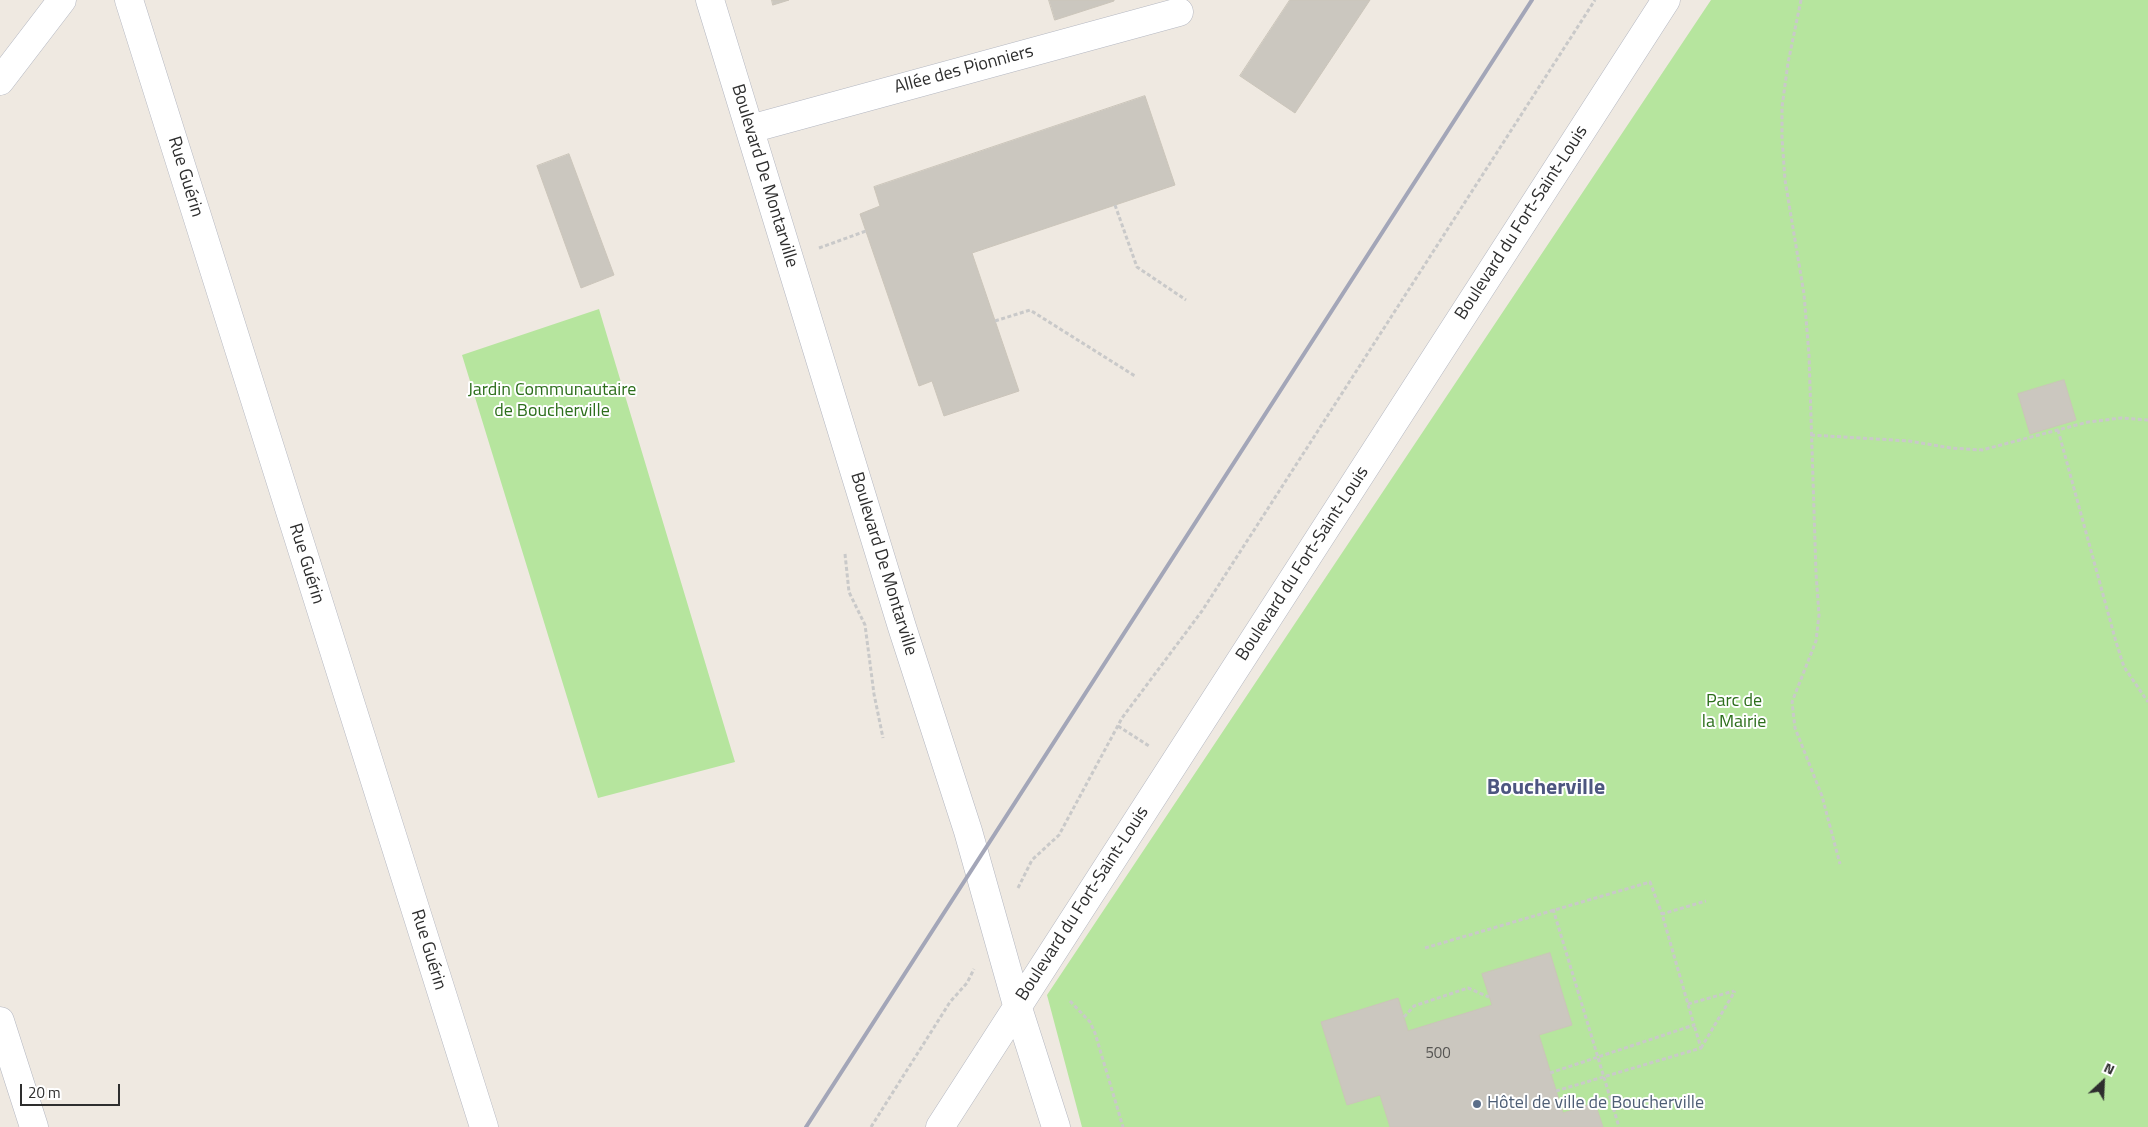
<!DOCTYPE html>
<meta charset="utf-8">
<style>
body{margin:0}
#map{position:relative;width:2148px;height:1127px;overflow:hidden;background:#efe9e1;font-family:"Titillium Web",sans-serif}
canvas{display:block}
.north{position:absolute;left:2078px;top:1057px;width:50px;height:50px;-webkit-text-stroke:4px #fff;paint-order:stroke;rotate:25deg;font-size:14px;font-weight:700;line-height:20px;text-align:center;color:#2e2e2e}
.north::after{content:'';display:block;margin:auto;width:18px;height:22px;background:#2e2e2e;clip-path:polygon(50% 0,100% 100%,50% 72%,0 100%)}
.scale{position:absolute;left:20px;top:1084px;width:100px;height:22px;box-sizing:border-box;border:2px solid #2e2e2e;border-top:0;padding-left:6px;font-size:15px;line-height:18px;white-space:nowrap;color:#2e2e2e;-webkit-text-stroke:4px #fff;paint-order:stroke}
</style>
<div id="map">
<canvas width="2148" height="1127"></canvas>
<div class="north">N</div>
<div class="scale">20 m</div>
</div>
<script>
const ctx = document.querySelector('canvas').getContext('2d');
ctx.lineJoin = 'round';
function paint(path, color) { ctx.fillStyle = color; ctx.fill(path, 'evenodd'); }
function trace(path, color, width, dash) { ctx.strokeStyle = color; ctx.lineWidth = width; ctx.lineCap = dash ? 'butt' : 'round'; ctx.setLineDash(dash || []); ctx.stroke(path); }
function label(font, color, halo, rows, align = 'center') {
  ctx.font = font + ' "Titillium Web",sans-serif'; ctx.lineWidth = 4; ctx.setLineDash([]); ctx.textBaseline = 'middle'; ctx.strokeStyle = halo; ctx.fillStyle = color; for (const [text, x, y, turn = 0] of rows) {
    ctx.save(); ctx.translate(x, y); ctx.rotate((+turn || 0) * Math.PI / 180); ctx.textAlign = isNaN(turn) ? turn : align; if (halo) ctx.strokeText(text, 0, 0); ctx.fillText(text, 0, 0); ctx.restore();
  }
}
paint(new Path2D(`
 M1711,0H2148V1127H1082L1047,995Z
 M599,309L735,762L598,798L462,355Z`), '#b6e59e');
const building = new Path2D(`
 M772,0H789L773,5Z
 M1049,0H1114V1L1055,20Z
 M1290,0H1370L1295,113L1240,76Z
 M1145,96L1175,185L972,253L1019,391L944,416L932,381L919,386L860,214L880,206L874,187Z
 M569,154L614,275L581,288L537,166Z
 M2064,380L2076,420L2030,434L2018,394Z
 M1550,953L1572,1025L1539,1035L1563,1113L1595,1103L1603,1127H1390L1380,1095L1347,1105L1321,1022L1398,998L1408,1031L1492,1005L1482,974Z`);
paint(building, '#cbc7bf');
trace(building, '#cbc5ba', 1);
const street = new Path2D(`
 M129,0L484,1127
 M750,129L1179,12
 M0,1021L34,1127`);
const secondary = new Path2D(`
 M710,0L902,627L968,831L1017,1005L1056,1127
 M0,81L62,0
 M940,1127L1666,0`);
trace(street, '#b4b7c1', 29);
trace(secondary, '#b4b7c1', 29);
trace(new Path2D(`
 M1801,0L1788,63L1782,107V138L1785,180L1804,294L1809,355L1816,573L1819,615L1816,641L1792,702L1795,728L1822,796L1840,864
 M1115,205L1137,267L1186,300
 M819,248L866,231
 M995,321L1030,310L1135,376
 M2058,430L2116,642L2124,667L2148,702
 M1811,435L1909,441L1951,448L1982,450L2088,422L2121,418L2148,420
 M845,554L849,592L865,625L874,694L883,738
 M1118,726L1149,746
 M1018,888L1032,860L1059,835L1122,718L1202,611L1595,0
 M1553,909L1619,1127
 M1425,948L1650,882L1662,914
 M1070,1001L1090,1022L1095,1033L1123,1127
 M1688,1004L1734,991
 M1404,1017L1414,1006L1468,988L1489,997
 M1701,1048L1735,991
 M1550,1073L1694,1025L1662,914L1706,901
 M1556,1091L1701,1048L1694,1025
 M871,1127L950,1002L967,983L974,969`), '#c9c9c9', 3, [4, 2.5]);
trace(street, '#fff', 28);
trace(secondary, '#fff', 28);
trace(new Path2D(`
 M806,1127L1532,0`), '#a3a6b8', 4);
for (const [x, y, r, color] of [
 [1477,1104,5,"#5c6f8a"]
]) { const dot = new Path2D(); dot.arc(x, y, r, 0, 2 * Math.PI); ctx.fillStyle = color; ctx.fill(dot); trace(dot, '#fff', 2); }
label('15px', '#555452', null, [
 ["500",1438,1054]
]);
label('18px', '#2e2e2e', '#fff', [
 ["Allée des Pionniers",964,70,-15],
 ["Boulevard De Montarville",764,176,73],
 ["Rue Guérin",185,177,73],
 ["Boulevard du Fort-Saint-Louis",1522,223,-57],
 ["Rue Guérin",306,564,73],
 ["Boulevard De Montarville",883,564,73],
 ["Boulevard du Fort-Saint-Louis",1303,564,-57],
 ["Boulevard du Fort-Saint-Louis",1083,904,-57],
 ["Rue Guérin",428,950,73]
]);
label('18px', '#2c6e1b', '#fff', [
 ["Jardin Communautaire",552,391],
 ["de Boucherville",552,412],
 ["Parc de",1734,702],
 ["la Mairie",1734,723]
]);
label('18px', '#4e5e75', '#fff', [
 ["Hôtel de ville de Boucherville",1487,1104]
], 'left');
label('bold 22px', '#4d5680', '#fff', [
 ["Boucherville",1546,789]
]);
</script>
